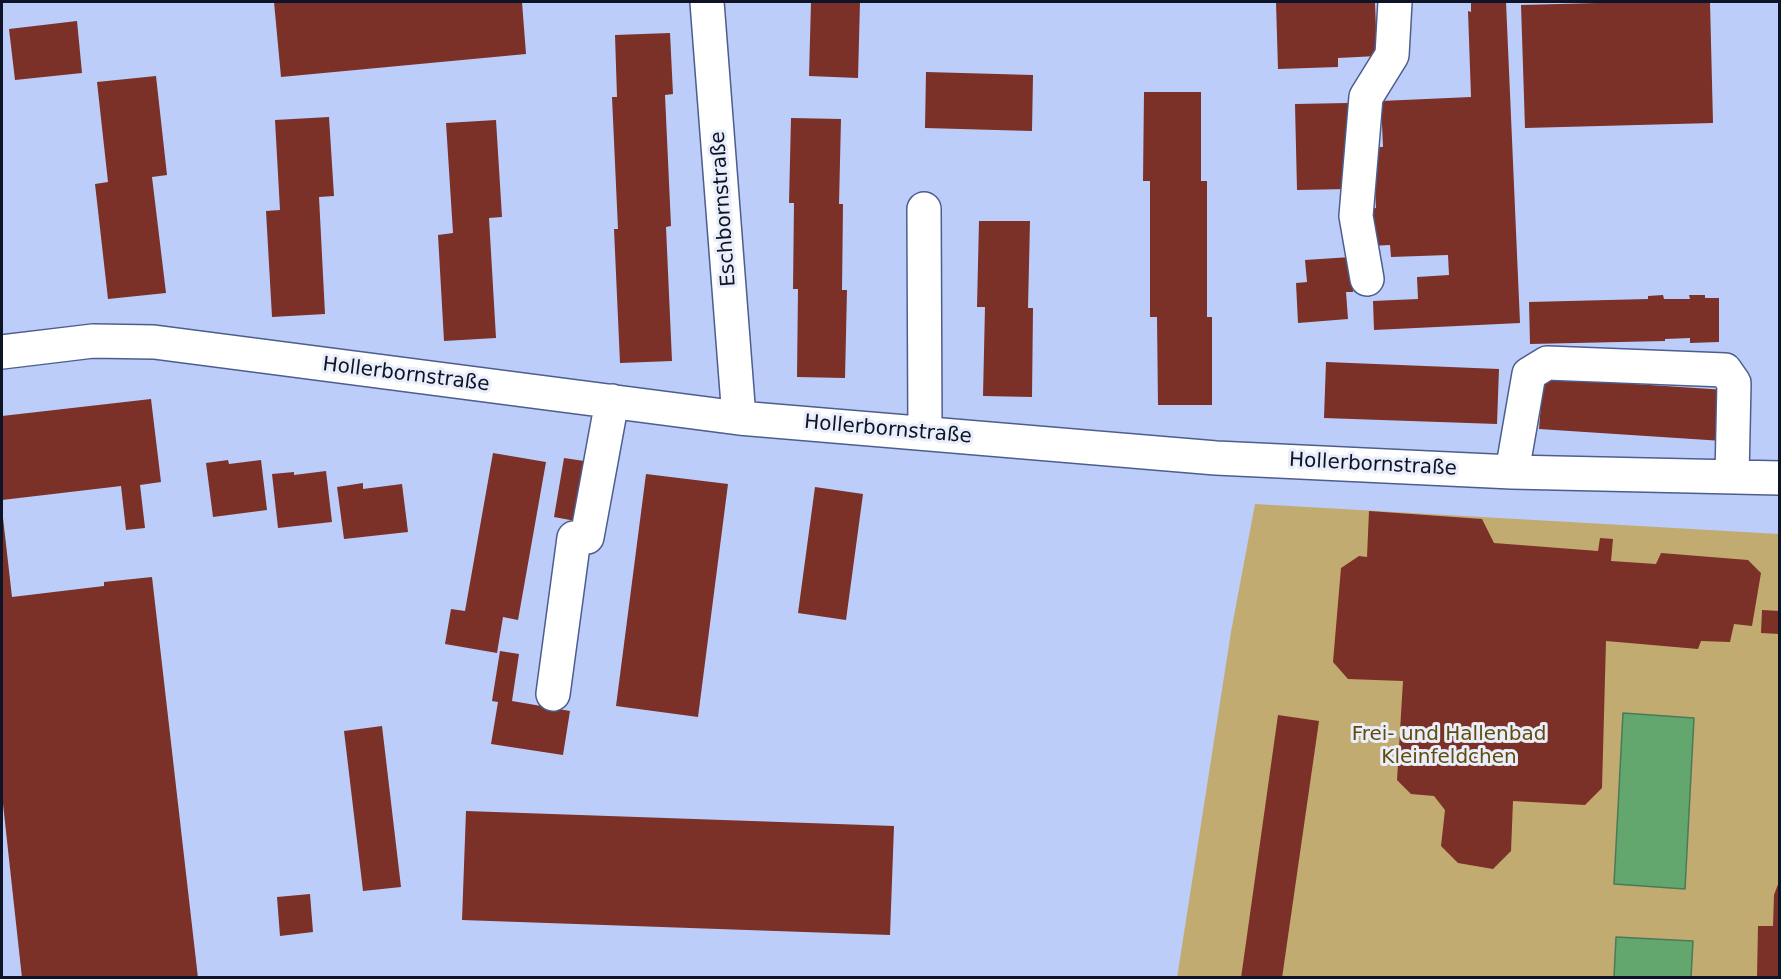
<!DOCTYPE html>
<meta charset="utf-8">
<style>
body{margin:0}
#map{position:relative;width:1781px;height:979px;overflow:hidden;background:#bccdf9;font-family:"DejaVu Sans",sans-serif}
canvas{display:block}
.frame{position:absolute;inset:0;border:3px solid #0e1427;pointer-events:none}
</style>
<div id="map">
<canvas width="1781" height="979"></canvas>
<div class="frame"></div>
</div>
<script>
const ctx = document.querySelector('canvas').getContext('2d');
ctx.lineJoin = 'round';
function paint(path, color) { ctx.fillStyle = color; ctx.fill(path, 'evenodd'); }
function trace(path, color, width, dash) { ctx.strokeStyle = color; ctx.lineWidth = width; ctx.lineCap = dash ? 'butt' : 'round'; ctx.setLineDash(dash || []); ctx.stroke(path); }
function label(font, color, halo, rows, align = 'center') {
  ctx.font = font + ' "DejaVu Sans",sans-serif'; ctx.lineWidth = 6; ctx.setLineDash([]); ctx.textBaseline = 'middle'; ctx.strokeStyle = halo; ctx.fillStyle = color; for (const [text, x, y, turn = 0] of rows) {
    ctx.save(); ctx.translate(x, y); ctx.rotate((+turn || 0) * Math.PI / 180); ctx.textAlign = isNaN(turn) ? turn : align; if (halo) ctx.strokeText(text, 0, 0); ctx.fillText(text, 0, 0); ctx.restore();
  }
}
paint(new Path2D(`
 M1255,504L1779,534V977L1177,978L1231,632Z`), '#c2ab70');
const water = new Path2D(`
 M1623,713L1694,718L1685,889L1614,884Z
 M1616,937L1693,941L1691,977H1614Z`);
paint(water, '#63a66e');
trace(water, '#4a7a59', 1.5);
paint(new Path2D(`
 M274,2H522L526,54L281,77Z
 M811,2H860L858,78L809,76Z
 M1276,2H1375L1377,56L1338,58V67L1278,69Z
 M1471,2H1506L1520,323L1374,330L1373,301L1418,299L1417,277L1449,275L1448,255L1391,257L1390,245L1369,246L1367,209L1376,208L1373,147H1383L1381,101L1471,97L1468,11L1471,12Z
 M1635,2H1710L1713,123L1525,128L1521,5Z
 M77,21L82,73L15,80L9,29Z
 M670,33L673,94L665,95L671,226L666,227L672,361L620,363L614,229H618L612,97H617L615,35Z
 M926,72L1033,75L1032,131L925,128Z
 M156,76L167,175L152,177L166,293L108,299L95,184L108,182L97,82Z
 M1144,92H1201V181H1207V317H1212V405H1158L1157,317H1150V181H1143Z
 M1348,103L1349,189L1297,190L1295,104Z
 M329,117L334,196L319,197L325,314L272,317L266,211L280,210L275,120Z
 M791,118L841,119L839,204H843L842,290H847L845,378L797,377L798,289H793L794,203H789Z
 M496,120L502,217L489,218L496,338L444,341L438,235L453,233L446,123Z
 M979,221H1030L1028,308H1033L1032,397L983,396L985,307H977Z
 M1351,257L1353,292H1346L1348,319L1298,323L1296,283L1307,282L1305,260Z
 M1663,295L1664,299H1690L1689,295H1705V298H1719V342L1690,343V338L1665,339V341L1530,344L1529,302L1648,299V296Z
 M1326,362L1499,369L1497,424L1324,418Z
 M1543,378L1726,390L1723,441L1539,429Z
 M151,399L161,482L140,485L145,528L126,530L121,486L2,500V416Z
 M493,453L546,462L518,620L503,617L497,653L445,644L451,609L465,611Z
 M564,458L591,462L581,522L554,517Z
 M228,460L229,464L261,460L267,510L213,517L206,463Z
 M326,471L332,522L278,528L272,474L294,472V475Z
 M646,474L728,484L698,717L616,706Z
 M363,483V489L402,484L408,532L344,539L337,487Z
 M815,487L863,494L846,620L798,613Z
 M1369,511L1482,519L1494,543L1598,551L1600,538L1613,539L1611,561L1656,564L1661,553L1748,560L1761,573L1752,626L1734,624L1730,642L1701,641L1698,649L1606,641L1602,788L1585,805L1513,801L1511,851L1493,869L1458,863L1441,846L1445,810L1434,796L1411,794L1397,780L1403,681L1348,679L1333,662L1341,568L1359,556L1367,557Z
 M2,518H3L12,597L104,586V582L152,577L198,978H22L2,795Z
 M1762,610L1780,611V634L1761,633Z
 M500,651L519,654L512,701L570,711L563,755L491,744L498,702L492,701Z
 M1278,715L1319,721L1282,978H1241Z
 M382,726L401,887L363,891L344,731Z
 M466,811L894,826L890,935L462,920Z
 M1780,879V978H1757L1758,926H1773L1774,895Z
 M310,894L313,932L280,936L277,897Z`), '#7b3028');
const minor = new Path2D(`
 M707,2L739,418
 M924,209L925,433
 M1367,279L1356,216L1366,97L1392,55L1395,2
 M2,352L93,341L154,342L739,418L1216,458L1512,472L1780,478
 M1512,472L1529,374L1547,363L1725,370L1734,383L1732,477
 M553,694L574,538L587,537L612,401`);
trace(minor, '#4d5e8e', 36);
trace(minor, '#fff', 33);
label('20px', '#0e1427', '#e9eefa', [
 ["Eschbornstraße",724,209,-94],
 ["Hollerbornstraße",406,375,7],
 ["Hollerbornstraße",888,430,5],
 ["Hollerbornstraße",1373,465,3]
]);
label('20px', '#614c0b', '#e9eefa', [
 ["Frei- und Hallenbad",1449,735],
 ["Kleinfeldchen",1449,758]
]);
</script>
